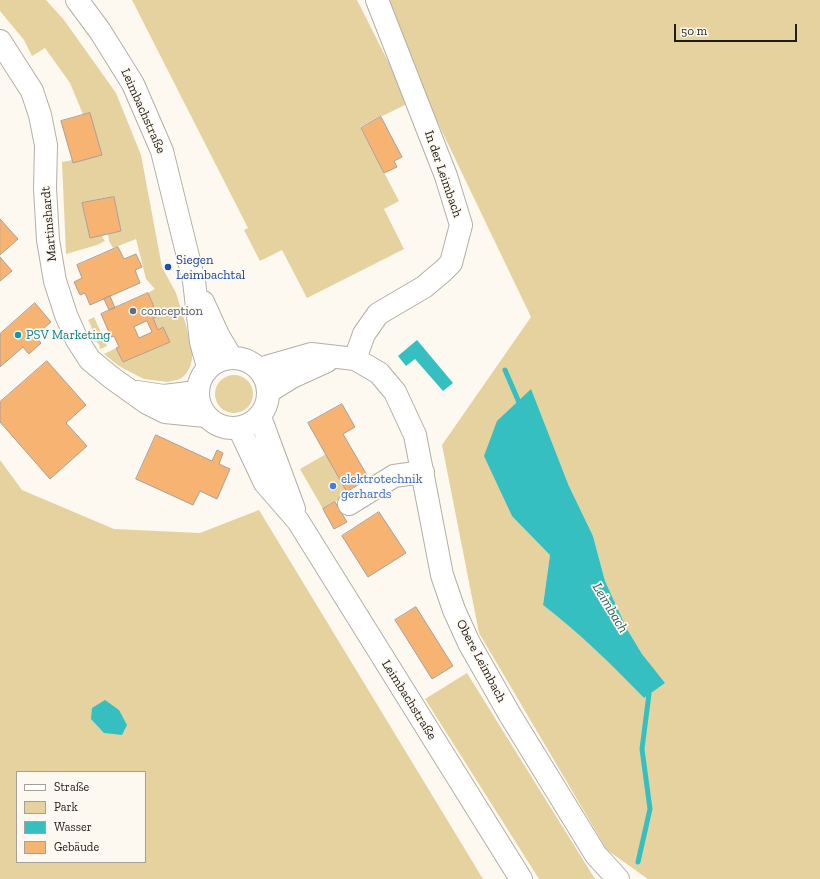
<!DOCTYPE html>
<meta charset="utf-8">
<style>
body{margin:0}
#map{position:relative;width:820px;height:879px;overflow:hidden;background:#fdf9f1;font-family:"Zilla Slab",serif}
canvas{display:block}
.legend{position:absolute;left:16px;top:771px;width:130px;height:92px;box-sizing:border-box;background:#fdf9f1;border:1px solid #a4a19b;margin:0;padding:5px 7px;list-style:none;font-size:12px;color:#1e1d1a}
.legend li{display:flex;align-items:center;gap:8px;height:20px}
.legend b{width:20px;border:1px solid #a4a19b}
.scale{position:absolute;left:674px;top:24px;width:123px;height:18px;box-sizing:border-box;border:2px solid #1e1d1a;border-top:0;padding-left:5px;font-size:12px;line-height:14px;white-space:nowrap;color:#1e1d1a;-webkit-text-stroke:3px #fdf9f1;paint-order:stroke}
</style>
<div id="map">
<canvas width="820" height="879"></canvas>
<ul class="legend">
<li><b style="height:5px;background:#fff"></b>Straße</li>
<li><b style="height:11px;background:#e5d29f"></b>Park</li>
<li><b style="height:11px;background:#36bfc1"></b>Wasser</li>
<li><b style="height:11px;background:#f6b372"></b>Gebäude</li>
</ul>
<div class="scale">50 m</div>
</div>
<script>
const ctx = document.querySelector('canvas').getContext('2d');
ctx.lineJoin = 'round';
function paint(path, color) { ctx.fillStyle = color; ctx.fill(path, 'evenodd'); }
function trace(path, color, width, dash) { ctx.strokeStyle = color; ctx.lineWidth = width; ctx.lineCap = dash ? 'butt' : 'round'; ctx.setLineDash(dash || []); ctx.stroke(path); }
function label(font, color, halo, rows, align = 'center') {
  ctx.font = font + ' "Zilla Slab",serif'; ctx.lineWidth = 3.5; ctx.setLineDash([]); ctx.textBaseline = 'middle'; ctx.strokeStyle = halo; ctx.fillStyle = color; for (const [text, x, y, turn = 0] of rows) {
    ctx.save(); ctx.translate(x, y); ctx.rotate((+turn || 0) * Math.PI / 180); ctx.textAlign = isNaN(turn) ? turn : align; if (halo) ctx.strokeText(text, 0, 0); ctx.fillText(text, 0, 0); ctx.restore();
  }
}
paint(new Path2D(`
 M0,0H46L64,20L116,93L141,155L162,267L176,293L186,325L192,349V359L190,367L186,374L180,379L168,382L144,379L138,376L119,366L104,354L116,348L123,362L170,342L163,327L158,330L153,318L158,316L148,293L155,289L146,279L136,239L113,248L109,241L108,234L121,231L114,197L82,204L90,237L101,235L105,241L97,245L66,254L62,162L100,155L70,83L45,48L32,56L24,40L0,11Z
 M132,0H357L409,103L360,127L399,201L384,209L404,249L307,298L282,250L260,261L244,230L248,228Z
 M379,0H820V879H648L607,850L479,633L442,445L531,317ZM568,484L593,536L605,581L627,629L642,654L664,683L644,698L604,657L572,627L543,605L550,555Z
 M94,317L107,346L100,349L99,347L100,346L96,341L95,342C92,335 93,327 88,320Z
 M215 394a19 19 0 1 1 38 0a19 19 0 1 1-38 0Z
 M326,454L348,494L323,509L300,469Z
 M0,460L22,490L114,529L200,533L259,510L483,879H0ZM17,772H145V862H17Z
 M467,673L595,879H539L425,699Z`), '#e5d29f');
paint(new Path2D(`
 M417,340L453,383L443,391L415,359L406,366L398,356Z
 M531,389L568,484L593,536L605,581L627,629L642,654L665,683L644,698C611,664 581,634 543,605L550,555L512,516L484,456L497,421Z
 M105,700L119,710L127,725L122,735L104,733L91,719L92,708Z`), '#36bfc1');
trace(new Path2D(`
 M505,370L518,400L520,406
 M638,862L650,809L642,749L649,694L646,689`), '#36bfc1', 5);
const building = new Path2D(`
 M90,113L102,155L73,163L61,121Z
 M381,117L402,157L394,161L397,167L384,173L361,128Z
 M114,197L121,231L90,238L82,203Z
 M0,219L18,239L0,255Z
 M118,247L124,259L136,254L142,267L135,270L140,283L90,305L85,293L80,295L74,282L82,278L77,265Z
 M0,257L12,271L0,281Z
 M148,293L158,316L153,318L158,330L163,327L170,342L123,362L116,348L119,347L114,336L111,337L101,314ZM147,321L152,332L139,338L134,327Z
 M110,296L115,308L109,310L104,299Z
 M35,303L51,322L35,336L41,343L29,354L23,347L0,367V334Z
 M47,361L86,405L66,423L87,446L50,479L0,422V402Z
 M342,404L355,427L343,434L371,482L348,494L308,423Z
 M156,435L212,461L217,450L223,453L219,464L230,469L217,499L200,491L193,505L136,479Z
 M335,502L347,522L334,529L323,509Z
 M379,512L406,553L368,577L342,536Z
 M416,607L453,666L432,679L395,620Z`);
paint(building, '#f6b372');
trace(building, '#a7a09a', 1);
const minor = new Path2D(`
 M0,41L32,91L40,115L46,145L45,188L48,240L55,281L66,315L77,340L90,360L112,378L147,403L165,412L205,416
 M355,359L364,334L378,314L424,287L443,271L451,263L461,225L446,176L377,0
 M259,369L311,354L355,359L379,373L395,392L415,435L442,575L454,610L469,643L510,715L596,855L618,879
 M137,392L164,396L197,392
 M268,392L292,377L327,361
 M349,504L394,476L423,472`);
const major = new Path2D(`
 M77,0L100,31L133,84L162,151L194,281L201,342L208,367
 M203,302L218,335L231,357
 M198 393a35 35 0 1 1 70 0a35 35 0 1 1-70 0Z
 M260,417L294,509
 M239,428L265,483L298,521L521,879`);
trace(minor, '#b2afa6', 24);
trace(major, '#b2afa6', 24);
trace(minor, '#fff', 22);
trace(major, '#fff', 22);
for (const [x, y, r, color] of [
 [168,267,4,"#1a4fb4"],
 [133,311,4,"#5c6f8a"],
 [18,335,4,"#0f9aa8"],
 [333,486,4,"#3f7fe0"]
]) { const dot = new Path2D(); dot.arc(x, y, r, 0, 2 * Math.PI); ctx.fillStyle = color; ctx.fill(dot); trace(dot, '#fdf9f1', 1.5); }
label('13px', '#1e1d1a', '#fdf9f1', [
 ["Leimbachstraße",143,111,66],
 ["In der Leimbach",443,174,71],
 ["Martinshardt",49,224,-95],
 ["Obere Leimbach",481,661,62],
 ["Leimbachstraße",409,700,58]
]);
label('13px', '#164399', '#fdf9f1', [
 ["Siegen",176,260],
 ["Leimbachtal",176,275]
], 'left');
label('13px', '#4e5e75', '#fdf9f1', [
 ["conception",141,311]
], 'left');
label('13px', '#0d838f', '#fdf9f1', [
 ["PSV Marketing",26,335]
], 'left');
label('13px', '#366cbe', '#fdf9f1', [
 ["elektrotechnik",341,479],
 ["gerhards",341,494]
], 'left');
label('italic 14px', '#2b6162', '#fdf9f1', [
 ["Leimbach",610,608,59]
]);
</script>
